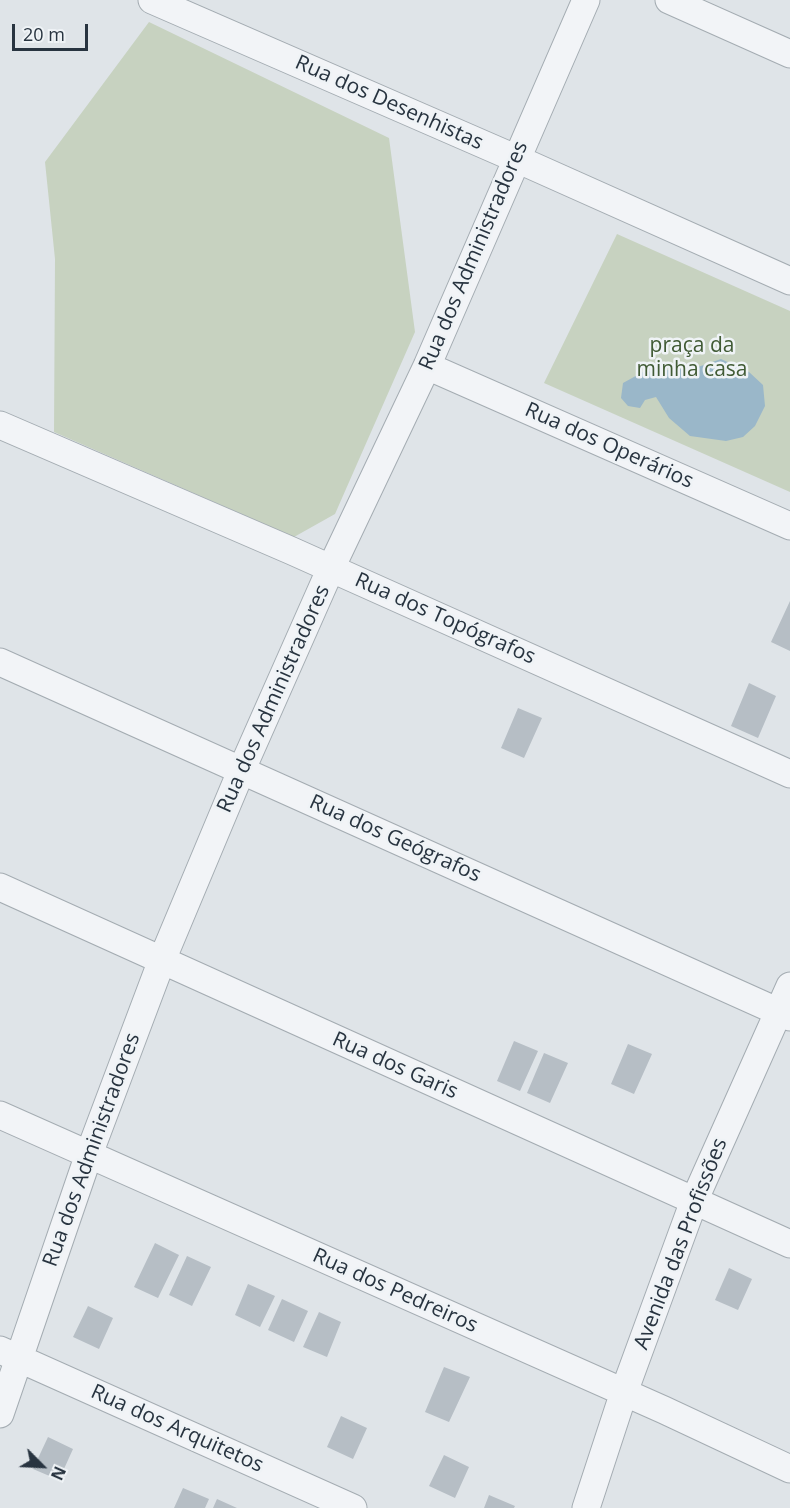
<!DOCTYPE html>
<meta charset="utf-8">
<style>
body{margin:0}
#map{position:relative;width:790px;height:1508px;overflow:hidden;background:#dfe4e8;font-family:"Open Sans",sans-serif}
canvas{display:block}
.north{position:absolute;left:12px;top:1436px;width:60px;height:60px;-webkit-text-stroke:4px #eff3f6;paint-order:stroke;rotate:114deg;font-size:16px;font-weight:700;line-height:24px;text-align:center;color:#283440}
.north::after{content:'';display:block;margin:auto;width:21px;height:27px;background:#283440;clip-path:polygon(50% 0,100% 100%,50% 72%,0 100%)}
.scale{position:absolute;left:12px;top:24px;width:76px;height:27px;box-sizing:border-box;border:3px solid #283440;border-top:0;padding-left:8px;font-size:18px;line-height:21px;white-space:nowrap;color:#283440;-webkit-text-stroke:4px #eff3f6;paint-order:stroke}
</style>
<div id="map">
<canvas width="790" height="1508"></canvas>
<div class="north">N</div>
<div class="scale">20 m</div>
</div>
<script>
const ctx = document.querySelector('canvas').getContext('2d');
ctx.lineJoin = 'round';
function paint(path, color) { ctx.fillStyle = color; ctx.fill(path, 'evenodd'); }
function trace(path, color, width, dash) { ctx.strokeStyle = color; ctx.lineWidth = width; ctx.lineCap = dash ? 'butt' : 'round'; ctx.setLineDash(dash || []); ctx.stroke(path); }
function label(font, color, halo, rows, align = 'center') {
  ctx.font = font + ' "Open Sans",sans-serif'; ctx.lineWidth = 5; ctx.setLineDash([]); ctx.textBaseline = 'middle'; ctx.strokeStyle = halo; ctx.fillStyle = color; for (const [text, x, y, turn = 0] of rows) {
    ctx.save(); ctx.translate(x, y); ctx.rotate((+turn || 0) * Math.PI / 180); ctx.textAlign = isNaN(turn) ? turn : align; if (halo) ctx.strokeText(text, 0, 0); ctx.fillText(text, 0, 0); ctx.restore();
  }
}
paint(new Path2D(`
 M149,22L389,138L415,332L335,514L294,537L54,432L55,259L45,162Z
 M617,234L790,311V492L544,383Z`), '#c7d2c0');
paint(new Path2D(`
 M721,359L749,372L763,385L765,406L755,426L743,437L726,441L690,436L669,418L656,397L645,400L640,408L628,406L621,398L623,383L643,372L695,368Z`), '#9ab7c9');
paint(new Path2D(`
 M790,601V651L771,642Z
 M749,683L776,696L758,738L731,726Z
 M518,708L542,718L524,758L501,748Z
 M514,1041L538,1051L520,1091L497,1081Z
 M628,1044L652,1054L634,1094L611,1084Z
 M544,1053L568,1063L550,1103L527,1093Z
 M155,1243L179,1255L158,1298L134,1287Z
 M187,1256L211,1267L192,1306L169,1295Z
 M729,1268L752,1279L738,1310L715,1300Z
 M248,1284L275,1296L260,1327L235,1315Z
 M282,1299L308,1311L294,1342L268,1330Z
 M88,1306L113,1318L99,1349L73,1337Z
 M319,1312L341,1322L327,1357L303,1347Z
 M444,1367L470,1377L449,1422L425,1412Z
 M341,1416L367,1428L353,1459L327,1447Z
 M48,1437L73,1449L59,1480L33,1469Z
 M444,1455L469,1467L455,1498L429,1486Z
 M183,1488L209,1499L205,1508H174Z
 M489,1495L515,1506L514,1508H484Z
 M217,1499L237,1508H213Z`), '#b6bec5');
const minor = new Path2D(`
 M152,0L517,159L790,281
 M669,0L790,54
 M427,366L790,526
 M0,425L292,551L790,774
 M0,662L790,1017
 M0,887L790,1244
 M0,1115L664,1410L790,1469
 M0,1350L353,1508
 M0,1414L89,1154L162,960L242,769L331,568L427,366L586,0
 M586,1508L624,1392L694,1201L790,986`);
trace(minor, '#a4acb2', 29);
trace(minor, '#f2f4f7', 27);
label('21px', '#283440', '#eff3f6', [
 ["Rua dos Desenhistas",389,103,24],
 ["Rua dos Administradores",474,256,-67],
 ["Rua dos Operários",609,446,24],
 ["Rua dos Topógrafos",445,619,24],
 ["Rua dos Administradores",274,699,-66],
 ["Rua dos Geógrafos",395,839,24],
 ["Rua dos Garis",395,1066,24],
 ["Rua dos Administradores",92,1150,-70],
 ["Avenida das Profissões",681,1244,-69],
 ["Rua dos Pedreiros",395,1291,24],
 ["Rua dos Arquitetos",177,1429,24]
]);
label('21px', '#415b35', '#eff3f6', [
 ["praça da",692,346],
 ["minha casa",692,370]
]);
</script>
